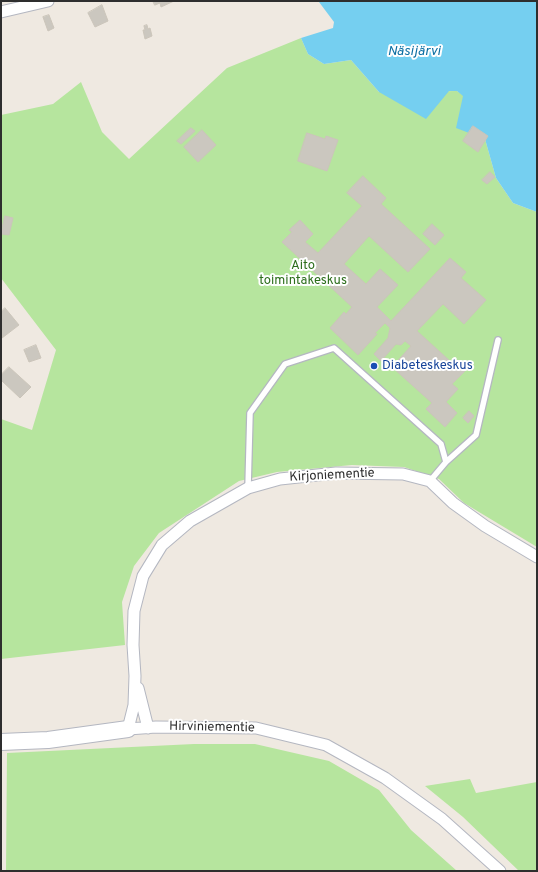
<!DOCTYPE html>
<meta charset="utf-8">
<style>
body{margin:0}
#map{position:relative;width:538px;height:872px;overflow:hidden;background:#efe9e1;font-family:Overpass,sans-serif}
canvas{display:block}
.frame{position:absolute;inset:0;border:2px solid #2e2e2e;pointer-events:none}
</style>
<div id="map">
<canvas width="538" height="872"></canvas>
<div class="frame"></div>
</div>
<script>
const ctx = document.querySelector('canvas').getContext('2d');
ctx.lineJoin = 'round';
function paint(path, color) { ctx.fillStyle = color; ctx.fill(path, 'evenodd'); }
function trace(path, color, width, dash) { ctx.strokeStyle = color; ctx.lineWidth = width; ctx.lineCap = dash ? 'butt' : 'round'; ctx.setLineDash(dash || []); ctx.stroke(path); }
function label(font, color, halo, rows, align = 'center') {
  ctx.font = font + ' Overpass,sans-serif'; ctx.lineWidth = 4; ctx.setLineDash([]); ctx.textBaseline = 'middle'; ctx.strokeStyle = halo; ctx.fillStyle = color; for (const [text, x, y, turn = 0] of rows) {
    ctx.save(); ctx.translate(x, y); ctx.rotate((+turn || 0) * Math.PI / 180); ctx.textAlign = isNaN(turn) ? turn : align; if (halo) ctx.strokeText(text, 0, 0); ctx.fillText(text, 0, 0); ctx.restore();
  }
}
paint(new Path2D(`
 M301,38L308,54L324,64L351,60L379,92L457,91L463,95L485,139L496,178L513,203L537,212V547L464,503L439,479L404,467L352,465L277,472L239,481L159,533L134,566L122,602L125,645L1,659V419L32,430L56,350L1,278V115L53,104L81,82L102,132L129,159L227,68Z
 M194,744H255L329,761L379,790L411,830L457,871H6L7,753Z
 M470,779L476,793L537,782V871H519L463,817L425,786Z`), '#b6e59e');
paint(new Path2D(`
 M317,1H537V212L513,203L496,178L485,139L456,128L463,96L457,91H449L426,119L379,92L351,60L324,64L308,54L301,38L333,28L334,22L319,2Z`), '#75cff0');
const building = new Path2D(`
 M153,1H174L161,7L160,3L155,5Z
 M102,5L108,21L95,27L88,13Z
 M49,15L54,28L48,31L43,17Z
 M147,25L148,29L150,28L152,36L145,39L143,30H145L144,26Z
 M473,126L488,136L478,152L463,141Z
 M191,128L195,131L181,144L177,141Z
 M202,130L216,145L198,162L184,147Z
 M307,133L325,139L326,136L338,140L327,171L298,161Z
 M490,172L495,177L487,184L482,180Z
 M363,176L386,198L381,204L430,249L408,272L369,236L344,264L366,284L380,269L398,285L377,307L391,321L450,258L466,272L461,278L486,300L464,324L443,304L417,331L451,362L454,359L466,370L452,384L458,389L446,402L457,413L445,427L426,409L432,403L392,367L411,346L405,341L401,345L396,344L381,361L374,354L388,338L390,328L385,323L375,333L377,334L358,355L330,328L344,312L346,314L352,307L282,242L292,232L289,230L300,220L313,234L305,242L318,253L362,206L347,193Z
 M5,216L13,218L9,235L1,234Z
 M432,224L444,235L435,245L423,234Z
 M5,308L19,325L2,338L1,312Z
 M36,345L41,358L29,362L24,350Z
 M9,367L31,387L20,398L1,380V375Z
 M469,411L474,416L468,423L463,418Z`);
paint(building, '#cbc7bf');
trace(building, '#cbc5ba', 1);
const lane = new Path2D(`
 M446,462L476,435L498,340
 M248,488L250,413L285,364L334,348L441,444L446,462L430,481`);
const street = new Path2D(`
 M1,12L48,1
 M138,688L148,728
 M500,871L442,819L385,778L326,745L256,728L156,727L128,729L134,705L135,676L133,645L134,611L143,576L162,545L190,521L248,488L280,479L336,473L403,474L430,481L453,503L485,526L537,557`);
const secondary = new Path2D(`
 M1,742L48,740L128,729`);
trace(lane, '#b4b7c1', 8);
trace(street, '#b4b7c1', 13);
trace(secondary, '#b4b7c1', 18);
trace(lane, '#fff', 5.5);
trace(street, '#fff', 11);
trace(secondary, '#fff', 16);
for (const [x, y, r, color] of [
 [374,366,4,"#1a4fb4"]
]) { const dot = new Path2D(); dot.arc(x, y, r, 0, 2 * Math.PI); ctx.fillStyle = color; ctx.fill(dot); trace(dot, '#fff', 1.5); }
label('13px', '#2c6e1b', '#fff', [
 ["Aito",303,266],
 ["toimintakeskus",303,281]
]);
label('13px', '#164399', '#fff', [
 ["Diabeteskeskus",382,366]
], 'left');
label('13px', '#2e2e2e', '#fff', [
 ["Kirjoniementie",332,476,-3],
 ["Hirviniementie",212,728,1]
]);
label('italic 14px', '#0d6fa3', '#fff', [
 ["Näsijärvi",414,52]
]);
</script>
